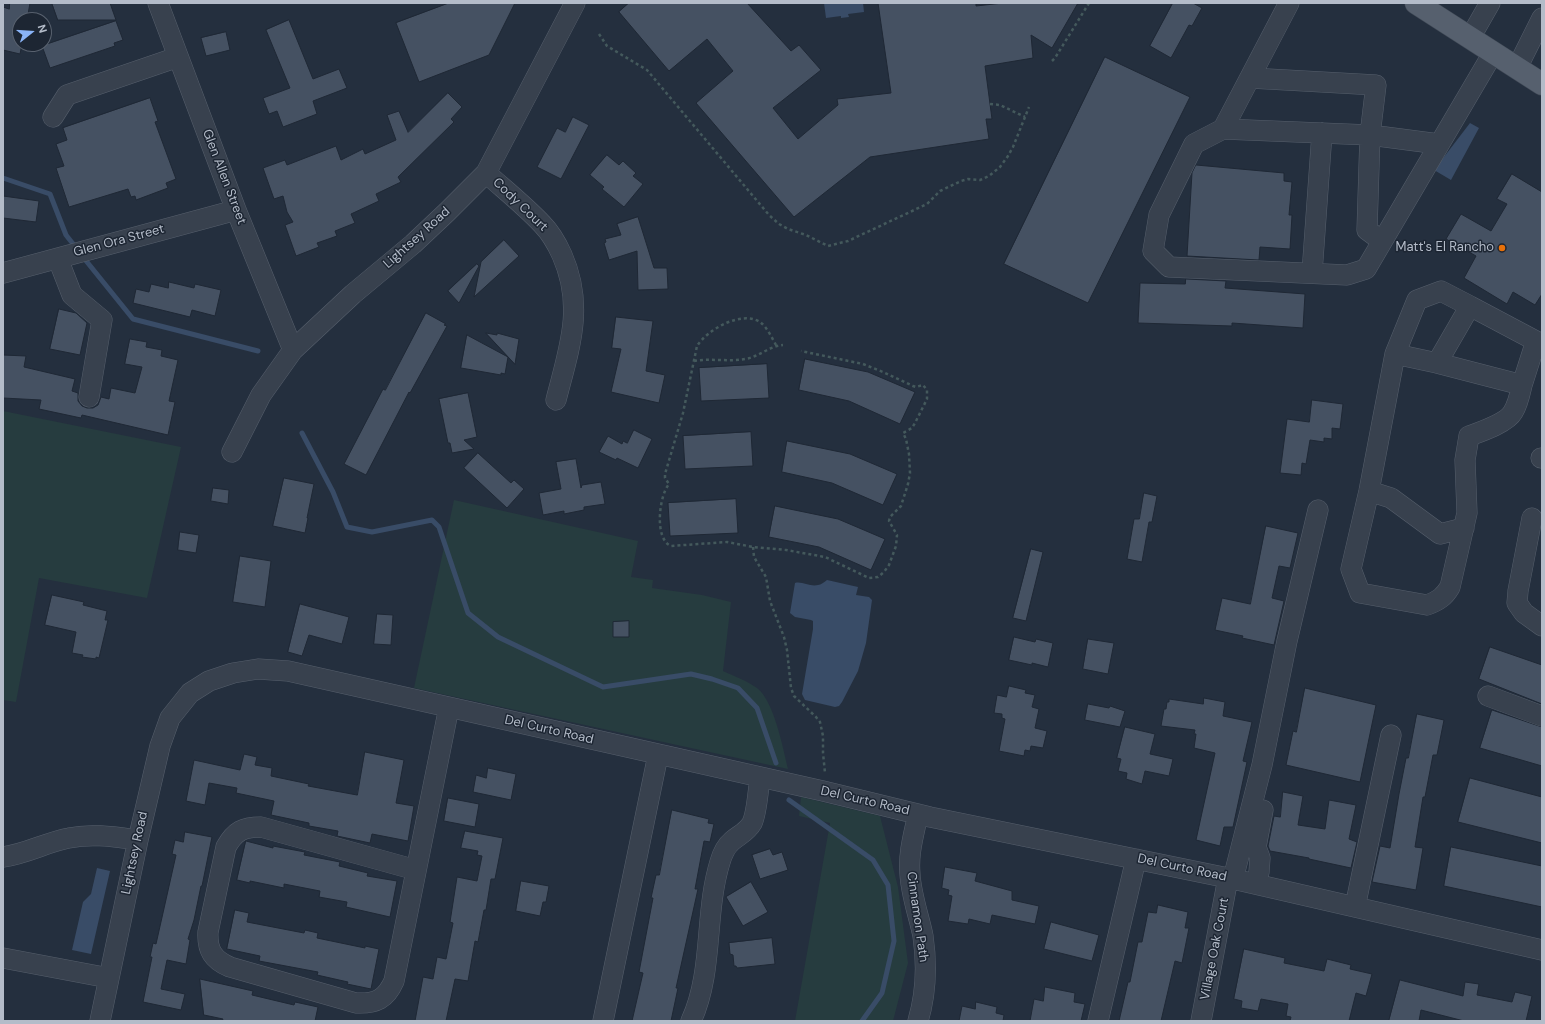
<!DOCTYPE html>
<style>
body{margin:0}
#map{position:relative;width:1545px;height:1024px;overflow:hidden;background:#242f3e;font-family:"DM Sans",sans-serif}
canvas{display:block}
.frame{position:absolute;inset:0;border:4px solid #b4bcc9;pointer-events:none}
.north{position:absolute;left:12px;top:12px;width:40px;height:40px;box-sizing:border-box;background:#1d2633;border:1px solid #59626f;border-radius:50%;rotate:73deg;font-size:11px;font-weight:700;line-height:16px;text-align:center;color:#b4bcc9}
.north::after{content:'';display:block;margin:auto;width:14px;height:18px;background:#8ab4f8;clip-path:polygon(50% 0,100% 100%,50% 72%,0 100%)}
</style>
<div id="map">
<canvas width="1545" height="1024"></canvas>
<div class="frame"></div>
<div class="north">N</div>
</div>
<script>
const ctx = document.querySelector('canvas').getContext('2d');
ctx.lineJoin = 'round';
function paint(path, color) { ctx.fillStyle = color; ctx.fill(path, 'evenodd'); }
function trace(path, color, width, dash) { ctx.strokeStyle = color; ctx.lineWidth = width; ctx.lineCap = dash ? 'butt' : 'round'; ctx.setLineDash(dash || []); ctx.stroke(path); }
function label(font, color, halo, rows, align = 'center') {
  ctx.font = font + ' "DM Sans",sans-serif'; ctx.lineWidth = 3; ctx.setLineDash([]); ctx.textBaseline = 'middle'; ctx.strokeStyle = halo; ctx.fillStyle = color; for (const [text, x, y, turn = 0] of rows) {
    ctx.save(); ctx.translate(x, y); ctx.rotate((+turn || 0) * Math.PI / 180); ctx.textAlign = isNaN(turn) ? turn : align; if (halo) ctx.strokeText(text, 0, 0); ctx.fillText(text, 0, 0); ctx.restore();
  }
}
paint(new Path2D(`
 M3,411L181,447L147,598L39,578L16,702L3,700Z
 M454,500L638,541L631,577L653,580L652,588L702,595L731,602L723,671C734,676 747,681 757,688C774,701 783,748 788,769L414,688Z
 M801,797L880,816L898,887L908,963L893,1021H795L830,823L799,816Z`), '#263c3f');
paint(new Path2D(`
 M824,3H863L864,12L848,14L849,17L841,18V16L826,18Z
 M1470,123L1479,128L1451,180L1434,170Z
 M827,580L858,587L856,595L869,597L872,600L866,643L858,671L842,702L839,706L835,707L805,700L802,694L813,629V621L811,620L795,617L790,613L795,583C802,581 810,587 818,585C821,585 824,582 827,580Z
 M97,868L110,871L91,954L72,950L83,902L91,894Z`), '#394c67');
trace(new Path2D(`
 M3,178L50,194L66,235L77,249
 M83,257L133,319L258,351
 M302,433L333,492L347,527L372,532L432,520L439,527L468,613L498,637L603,687L691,674L712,679L738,688L757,708L776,763
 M789,800L873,860L888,885L894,941L882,993L862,1021`), '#394c67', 5);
const building = new Path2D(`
 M10,3H30L27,20H20V44H22L20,54L3,50V7L9,9Z
 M52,3H110L116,20H58Z
 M449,3H515L489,55L419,82L396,23Z
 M629,3H747L791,51L799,45L821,70L773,108L798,139L838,105L837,99L891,93L878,3H976V6L1003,3H1078L1052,48L1031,35L1033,58L985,66L992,119H986L989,139L870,157L794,217L696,103L733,71L707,39L669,71L619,12Z
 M1173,3H1193L1202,8L1192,26L1189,25L1171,58L1150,46Z
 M289,20L313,79L339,69L347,88L313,101L317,114L283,127L277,111L269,114L263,98L290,88L266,30Z
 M116,21L123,40L114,43L115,46L50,68L42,46Z
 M226,32L230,50L206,56L201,38Z
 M1105,57L1190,97L1088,303L1004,264Z
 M448,93L462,107L451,119L454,122L398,177L401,182L376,194L379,201L351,214L355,223L335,231L337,236L317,243L319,247L296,256L285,225L293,222L287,212L283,196L274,199L263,168L285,160L287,165L336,146L341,160L363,149L365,154L396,140L387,115L399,111L408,132Z
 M150,98L158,121L155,122L176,179L166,183L168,188L136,200L135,196L131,197L128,189L69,207L56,168L64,166L56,144L67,140L63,128Z
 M573,117L589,125L561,179L537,167L557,128L565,132Z
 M607,155L619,165L623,161L636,173L633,176L643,184L624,207L602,189L604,187L590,175Z
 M1196,165L1284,173V181L1292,182L1289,215H1292L1290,249L1260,247L1259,260L1187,256L1192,173Z
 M1512,174L1542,192V294L1535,305L1513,292L1507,304L1464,278L1476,256L1446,239L1461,214L1491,231L1507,204L1497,199Z
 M3,196L39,201L36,222L3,218Z
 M638,217L654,268H667L668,289L638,290L637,251L609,260L604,243L606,242L605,239L621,235L617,224Z
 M504,240L519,256L474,297L481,262Z
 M477,264L479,266L459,303L448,291Z
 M1186,279L1226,281L1225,288L1305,294L1303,328L1232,323V326L1138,323L1140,283L1185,284Z
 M169,282L194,288L195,284L221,290L215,316L192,310L190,317L133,303L136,289L149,292L151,284L168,288Z
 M59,309L76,313L87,323L80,355L50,349Z
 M426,313L446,324L444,325L447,326L410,393L409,392L366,475L344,464L383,389L385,390Z
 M616,317L653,321L646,371L665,375L659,403L611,392L621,349L612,348Z
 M486,333L497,335V333L519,339L515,364Z
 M467,335L508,357L505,374L501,373V375L461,368Z
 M130,339L147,342L146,347L162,350L161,356L178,360L169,401L175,402L168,435L82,415L81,418L39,409L41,400L3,398V355L26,356L24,367L75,379L72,391L78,393V401L82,406L87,408H93L98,405L101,397L109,399L111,388L135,393L142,367L125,364Z
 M805,359L868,372L915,392L900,424L849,401L799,390Z
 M767,364L769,398L701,401L699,368Z
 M468,393L477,437L464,440L474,449L452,453L450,443H448L439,399Z
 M1312,400L1343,404L1340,429L1332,428V439L1324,438V442L1310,440L1306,464L1302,463L1301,475L1280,473L1287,419L1309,422Z
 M634,430L652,439L638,468L617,458L616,460L599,452L608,436L622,444L623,441L627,443Z
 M751,432L753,466L685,469L683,436Z
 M787,441L850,454L897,474L883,505L832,483L782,472Z
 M478,453L511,483L514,480L524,489L507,508L464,468Z
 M576,459L581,488L582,485L601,482L605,504L584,507V510L564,514V511L543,515L539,493L561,489L556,462Z
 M284,478L314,484L307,518H308L305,533L273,526Z
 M213,488L229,490L228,504L211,501Z
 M1144,493L1157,496L1152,522H1149L1142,562L1127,559L1134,519H1139Z
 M736,499L738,533L670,536L668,503Z
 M775,506L838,519L885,539L871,570L819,547L769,537Z
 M1266,526L1298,533L1290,568L1279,566L1272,598L1284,601L1274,645L1242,638L1243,636L1215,630L1222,598L1250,604Z
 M180,532L199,535L196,553L178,550Z
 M1031,549L1043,552L1026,621L1013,618Z
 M240,556L271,561L265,607L233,602Z
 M52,595L84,602L83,605L107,611L105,620H108L99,658L96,657V659L82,657L83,655L72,653L76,632L45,625Z
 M300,604L349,617L342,644L309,635L302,656L288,652Z
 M377,614L393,615L391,645L374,644Z
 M629,621V637H613V622Z
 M1014,637L1035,642L1036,639L1053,643L1048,667L1032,663V665L1009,660Z
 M1088,639L1114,643L1108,674L1083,669Z
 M1490,647L1542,665V704L1479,679Z
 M1009,686L1026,690L1025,693L1035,695L1032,707L1039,709L1035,728L1047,731L1043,748L1031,746L1030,751L1025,750L1024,756L999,751L1005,719L1002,718V714L994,713L997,695L1006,697Z
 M1305,688L1376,705L1360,782L1286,765L1293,731L1296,732Z
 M1204,698L1225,702L1223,716L1252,722L1243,761L1247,762L1233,827H1224L1220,846L1196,840L1215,753L1194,748L1196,734H1194L1195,730L1161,726L1164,709H1166L1167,702H1169V699L1203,704Z
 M1088,704L1109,708L1110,706L1125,711L1120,727L1085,720Z
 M1492,710L1542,727V766L1480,748Z
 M1417,714L1444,720L1437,755H1433L1425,797H1423L1415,847L1423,848L1416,890L1372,882L1380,846L1390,848L1399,794L1406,758H1408Z
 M1125,727L1155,734L1150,754L1173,759L1169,776L1145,771L1142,784L1126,779L1127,773L1118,771L1121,759L1117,758Z
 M365,752L404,760L396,803L414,806L408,841L372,834L370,843L337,836L338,831L309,826V823L271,815L274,801L236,793L237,788L209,783L205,805L186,801L194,760L240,770L244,754L257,757L255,765L272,768L271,776L309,784L308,786L357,795Z
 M488,768L516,774L511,800L473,792L476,775L486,778Z
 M1470,778L1542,797V843L1458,822Z
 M1283,792L1303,796L1298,825L1325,829L1329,800L1356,805L1349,839L1357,842L1351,868L1309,859V858L1270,851L1268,846L1274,816L1280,817Z
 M448,798L479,804L475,827L444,821Z
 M672,810L709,819L708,823L714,824L710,842L704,841L695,889H698L676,988H678L671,1021H632L643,973L639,972L653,898H651L656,875H659Z
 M465,831L503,838L495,879H491L486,910H484L478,942L475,941L468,981L455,979L446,1021H415L423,977L433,979L437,957L446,959L453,923L450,922L457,877L477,881L482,856L477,855L478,851L461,848Z
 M185,832L212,837L202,886H201L194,920L188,939L190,940L186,964L167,960L161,989L185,994L181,1010L143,1002L152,957H150L153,943L156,944L176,855L172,854L175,840L183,842Z
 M246,841L273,848V846L305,852L304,855L340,862L339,866L368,873L367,876L397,881L390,917L346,907L347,902L319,897L320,891L284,884V888L250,881V883L237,880Z
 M1451,847L1542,866V907L1444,886Z
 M770,849L773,855L782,852L788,870L760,879L752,855Z
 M945,867L977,873L975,881L1012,891V900L1039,906L1035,924L992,915L990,924L969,919L968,924L948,921L952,896L948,895L949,890L942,888Z
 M521,881L549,886L546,902H543L540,916L516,911Z
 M751,882L768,912L743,926L726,897Z
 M1158,905L1188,912L1185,928H1189L1182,963L1175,961L1161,1021H1119L1128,982H1130L1138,942H1142L1148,912L1156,913Z
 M235,910L249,913L247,922L304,933L305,930L318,933L317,938L365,948V946L379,949L371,989L347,984L348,982L317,975L318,972L259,961L260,956L227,949Z
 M1051,922L1099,935L1092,961L1044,949Z
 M772,938L775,964L737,968L736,966H734L733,955L730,954L729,943Z
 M1244,949L1285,958L1284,963L1324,971L1327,959L1351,965L1350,969L1372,974L1366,996L1356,993L1349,1021H1290L1291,1017L1286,1016L1288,1004L1261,999L1258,1011L1241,1008L1242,1001L1234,999Z
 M200,979L253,991L252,995L294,1005L295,1002L318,1007L315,1021H222L223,1019L204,1015Z
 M1400,980L1463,996L1465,982L1479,984L1477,995L1512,1002L1515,992L1532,996L1526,1021H1464L1421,1010L1419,1021H1389Z
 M1045,987L1075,993L1074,1002L1085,1004L1081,1021H1030L1034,999L1043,1001Z
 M976,1002L997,1007L996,1013L1004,1015L1003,1021H959L962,1006L975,1009Z`);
paint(building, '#455162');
trace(building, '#1f2835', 1);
const minor = new Path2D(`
 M158,3L236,210L293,350
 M1289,3L1223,129L1194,144L1159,215L1153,251L1169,267L1347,275L1366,269L1493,53
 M1470,38L1490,3
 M1517,68L1542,18
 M1250,78L1376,85L1370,135L1439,144
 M53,117L67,95L178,57
 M1223,129L1370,135L1367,230L1382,241
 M486,173C505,190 525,206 542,224C551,233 557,244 562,255C585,307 569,349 556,400
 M58,259L72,295L102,320L89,397
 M3,273L236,210
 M1312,273L1322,133
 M1395,354L1417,300L1441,291L1470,306
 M1437,363L1522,385C1520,394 1518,404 1513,412C1507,423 1480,432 1469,436L1465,460L1467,513L1450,587C1444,597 1438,601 1427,605L1360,593L1351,569L1369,491L1395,354L1437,363L1470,306L1536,341L1522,385
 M232,452L261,395L293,350L353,294L413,244L447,212L486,173L575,3
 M1541,458H1542
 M1369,491L1391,498L1440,534L1464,528
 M1532,518L1518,591L1517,603L1524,613L1542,626
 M1488,696L1542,716
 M3,857C26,854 47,842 69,838C92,833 115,837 138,840
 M416,870L261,827C243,827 235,831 226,847L208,932C207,950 213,960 230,967L356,1003C376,1004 386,999 394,981L449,707
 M1233,879L1262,765L1287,641L1318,510
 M1256,884L1259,872L1260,858L1256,847L1263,810
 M1355,907L1391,735
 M3,958L109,978
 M100,1021L138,840L160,746L170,718L190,693L209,681L233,673L258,669L288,671L823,791L930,817L1233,879L1542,950
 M603,1021L658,755
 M691,1021C714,971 704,914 720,862C722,855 726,846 732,841C739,835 747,832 752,823C757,813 758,790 760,778
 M918,1021C926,994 927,964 923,936C919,916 911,895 910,874C908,853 914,834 918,814
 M1098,1021L1136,859
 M1201,1021L1228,878`);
const major = new Path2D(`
 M1416,3L1542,84`);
trace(minor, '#565f6c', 21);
trace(major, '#414a57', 23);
trace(new Path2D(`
 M599,34L607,46L647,70L769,215L779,224L788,229L806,235L828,246L848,241L927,204L940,191L961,181L968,179L980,180L989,176L1000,167L1008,156L1013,147L1029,107
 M1052,61L1055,58L1089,3
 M990,104L1000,105L1025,117
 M776,345C772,338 767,327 760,322C741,310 707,330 697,346L683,413L665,474V478L669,484C659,496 654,539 671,546L727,542L753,547L786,550L825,557L869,578L878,577L884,572L889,565L896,546L897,535L889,521L890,517L901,506L908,484L910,473L909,454L906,439L903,433L912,428L915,423L927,399V390L923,385L916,387L913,386L883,372L863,364L801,351
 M694,361C711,358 728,362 745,359C759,357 769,346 783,345
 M753,547L754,557L766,577L770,601L784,637L787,650L791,688L794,696L816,717L820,722L823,736V753L825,773`), '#44595c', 2.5, [3, 3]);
trace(minor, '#38414e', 20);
trace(major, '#56606e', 22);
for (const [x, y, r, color] of [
 [1502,248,4,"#e8710a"]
]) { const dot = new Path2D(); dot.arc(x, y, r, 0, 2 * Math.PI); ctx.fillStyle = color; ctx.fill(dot); trace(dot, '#1d2633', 1.5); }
label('13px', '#b4bcc9', '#1d2633', [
 ["Glen Allen Street",224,177,69],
 ["Cody Court",520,205,44],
 ["Lightsey Road",417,238,-42],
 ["Glen Ora Street",119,241,-15],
 ["Del Curto Road",549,730,13],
 ["Del Curto Road",865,801,13],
 ["Lightsey Road",135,853,-78],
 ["Del Curto Road",1182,868,12],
 ["Cinnamon Path",917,917,82],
 ["Village Oak Court",1215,949,-79]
]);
label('13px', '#b4bcc9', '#1d2633', [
 ["Matt's El Rancho",1494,248]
], 'right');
</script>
